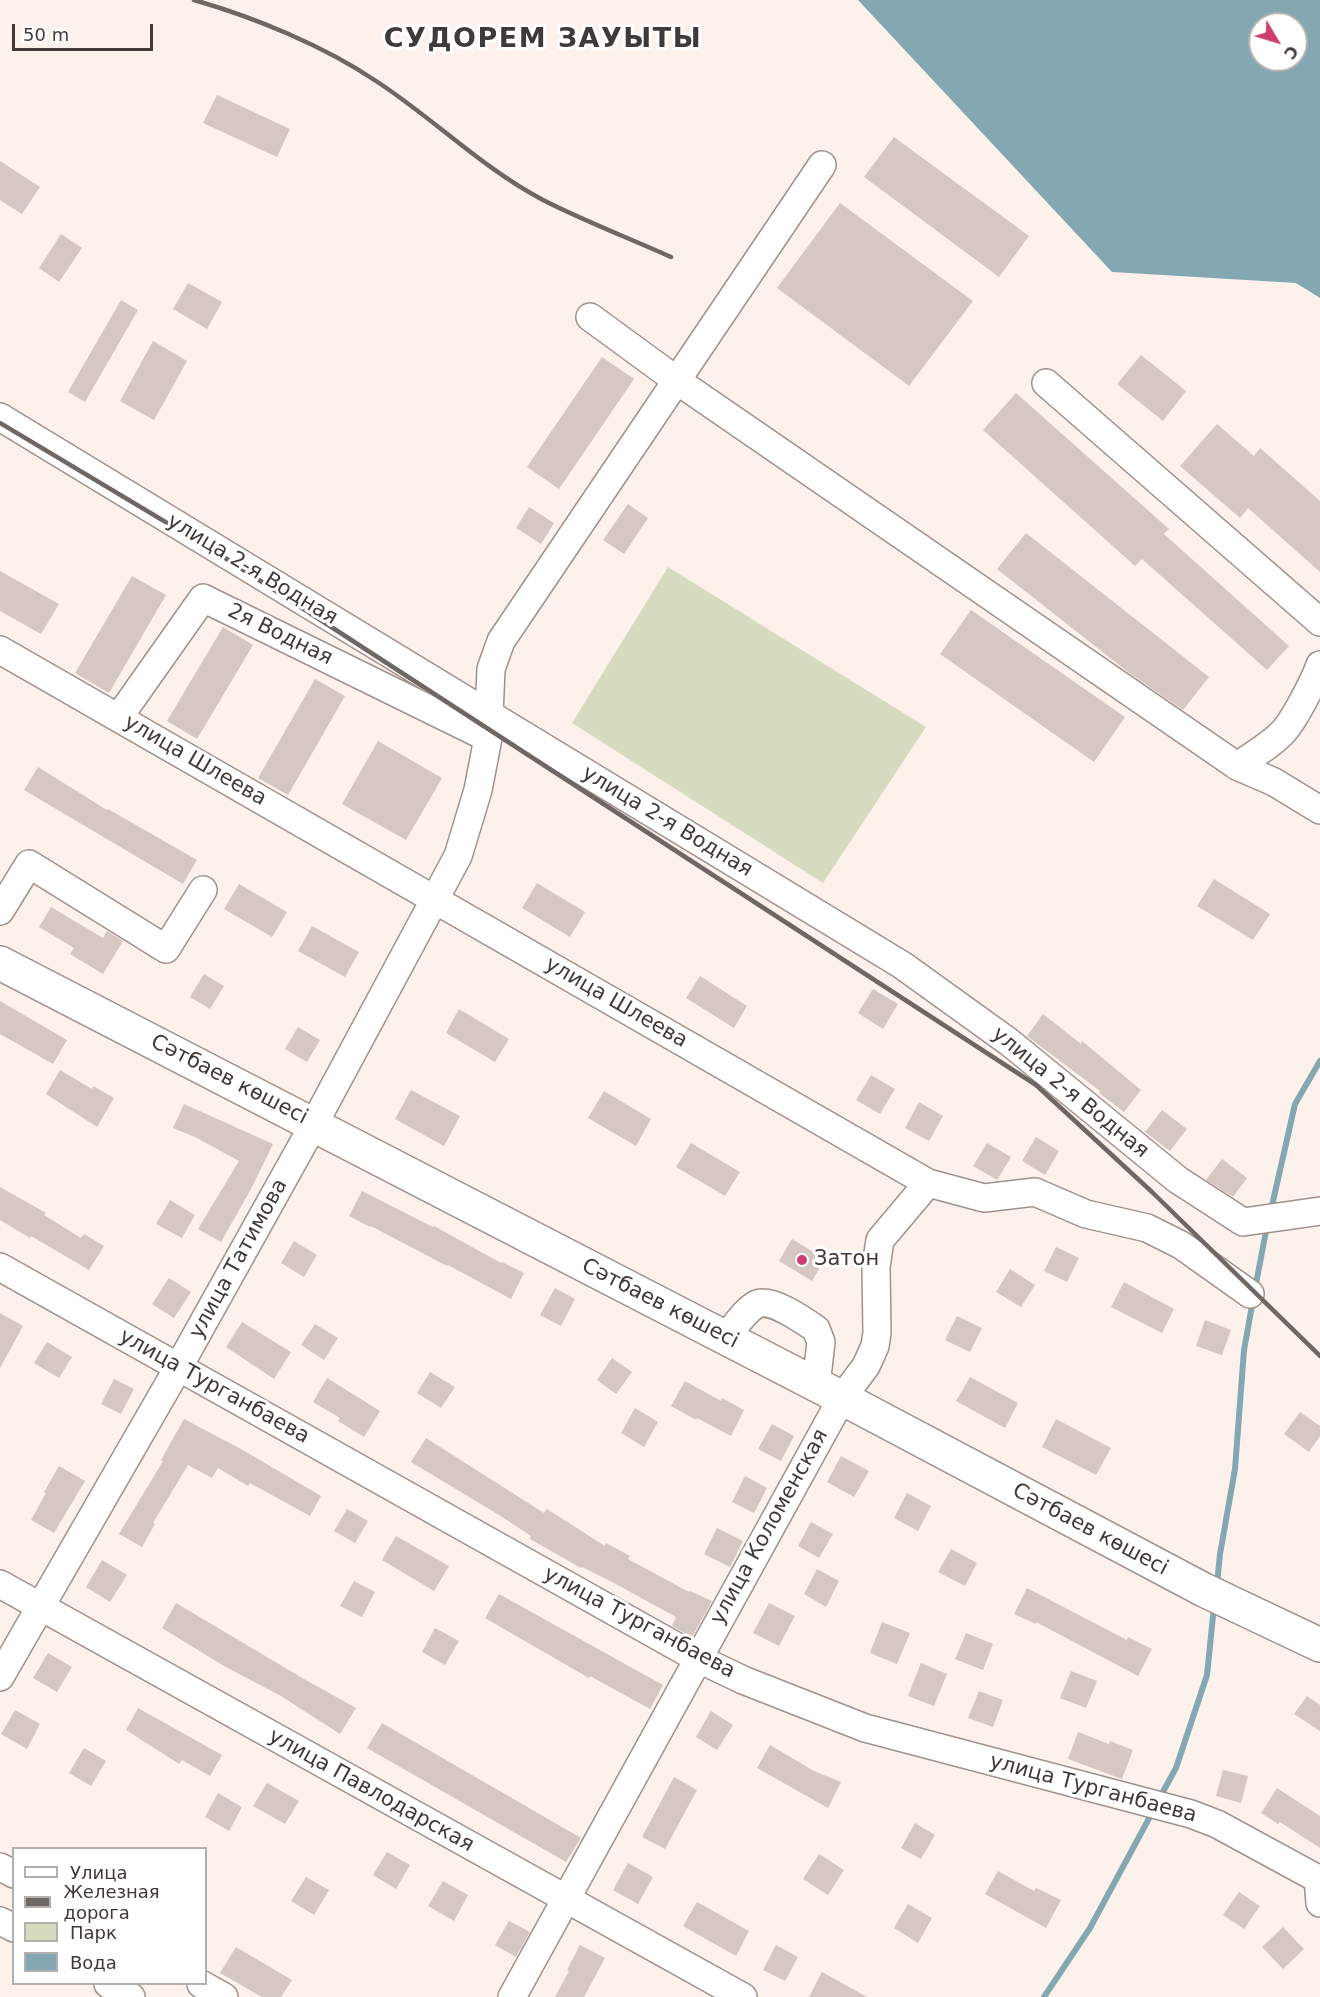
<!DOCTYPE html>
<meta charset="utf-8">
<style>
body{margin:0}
#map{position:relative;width:1320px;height:1997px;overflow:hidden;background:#fdf1ec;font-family:"DejaVu Sans",sans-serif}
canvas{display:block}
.legend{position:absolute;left:12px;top:1847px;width:195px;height:138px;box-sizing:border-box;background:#fff;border:2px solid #b2b0af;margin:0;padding:8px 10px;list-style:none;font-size:18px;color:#3f3a37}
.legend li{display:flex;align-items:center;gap:12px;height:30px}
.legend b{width:30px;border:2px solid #b2b0af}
.north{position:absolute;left:1248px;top:12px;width:60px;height:60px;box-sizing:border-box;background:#fff;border:2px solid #b2b0af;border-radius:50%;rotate:128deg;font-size:16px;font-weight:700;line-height:24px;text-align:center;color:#3f3a37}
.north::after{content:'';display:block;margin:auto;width:21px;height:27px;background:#cb3e6f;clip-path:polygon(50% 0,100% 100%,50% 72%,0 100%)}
.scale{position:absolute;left:12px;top:24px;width:141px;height:27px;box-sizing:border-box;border:3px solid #3f3a37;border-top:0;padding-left:8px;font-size:18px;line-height:21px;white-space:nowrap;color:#3f3a37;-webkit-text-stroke:4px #fff;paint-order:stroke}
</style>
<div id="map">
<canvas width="1320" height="1997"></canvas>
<ul class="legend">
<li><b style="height:8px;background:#fff"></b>Улица</li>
<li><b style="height:8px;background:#6e6763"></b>Железная дорога</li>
<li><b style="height:16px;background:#d6dbc0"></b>Парк</li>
<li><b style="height:16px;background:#84a8b2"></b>Вода</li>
</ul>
<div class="north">С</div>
<div class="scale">50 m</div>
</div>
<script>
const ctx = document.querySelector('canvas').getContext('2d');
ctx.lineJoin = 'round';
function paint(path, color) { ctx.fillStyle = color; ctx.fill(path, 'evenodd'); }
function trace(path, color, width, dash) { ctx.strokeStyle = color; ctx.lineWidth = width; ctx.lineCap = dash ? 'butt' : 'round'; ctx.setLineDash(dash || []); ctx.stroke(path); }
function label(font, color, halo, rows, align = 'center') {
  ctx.font = font + ' "DejaVu Sans",sans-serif'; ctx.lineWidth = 6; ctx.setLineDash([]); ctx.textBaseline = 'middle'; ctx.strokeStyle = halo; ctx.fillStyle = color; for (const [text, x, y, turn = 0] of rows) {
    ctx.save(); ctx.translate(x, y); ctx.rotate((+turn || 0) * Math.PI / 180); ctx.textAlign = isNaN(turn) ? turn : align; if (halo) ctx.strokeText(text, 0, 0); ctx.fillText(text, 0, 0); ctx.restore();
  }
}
paint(new Path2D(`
 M668,567L926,727L823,883L572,723Z`), '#d6dbc0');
paint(new Path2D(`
 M858,0H1320V298L1296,283L1112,272ZM1260,24H1296V60H1260Z`), '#84a8b2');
trace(new Path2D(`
 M1271,1210L1295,1104L1320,1061
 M1255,1289L1267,1226
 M1217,1584L1220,1554L1235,1469L1244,1350L1253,1300
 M1159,1799L1176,1768L1207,1675L1214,1606
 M1044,1997L1090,1928L1153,1811`), '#84a8b2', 6);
paint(new Path2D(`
 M217,95L290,129L277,157L203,123Z
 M894,137L1029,236L999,277L864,177Z
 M0,161L40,187L22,214L0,200Z
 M840,203L973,301L909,386L777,288Z
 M61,234L82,248L59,282L39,268Z
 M188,283L222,302L207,329L173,309Z
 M121,300L138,310L85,402L68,392Z
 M153,341L187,361L154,420L120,401Z
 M1141,355L1186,391L1163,421L1117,384Z
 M602,357L634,379L559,489L527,467Z
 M1016,393L1169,529L1164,534L1289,646L1267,670L1142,559L1135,566L983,430Z
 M1217,424L1254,456L1260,448L1320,501V572L1248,508L1240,518L1180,466Z
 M628,504L648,518L624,554L603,540Z
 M529,507L554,523L541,544L516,528Z
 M1026,533L1209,677L1183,710L1128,672L997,569Z
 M0,571L59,604L41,634L0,611Z
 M132,576L166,595L109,693L75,673Z
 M971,610L1125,717L1094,762L940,654Z
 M223,627L253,645L197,739L167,721Z
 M315,679L345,696L288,795L258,778Z
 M378,741L442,778L406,840L342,804Z
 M38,767L107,810L108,809L197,860L183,884L24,790Z
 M1214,879L1270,914L1253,940L1197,906Z
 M537,883L585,912L570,937L522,908Z
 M239,884L287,912L272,937L224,909Z
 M51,907L103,938L107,931L123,941L103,974L70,954L74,948L39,927Z
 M312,926L359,952L345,977L298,951Z
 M204,974L224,986L210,1009L190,997Z
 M700,976L747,1006L734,1028L686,998Z
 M873,989L898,1004L883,1029L858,1013Z
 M0,1001L67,1040L53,1064L0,1034Z
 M459,1009L509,1039L495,1062L446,1033Z
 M1043,1014L1081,1044L1082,1041L1141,1090L1124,1112L1099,1093L1100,1091L1027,1036Z
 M298,1027L320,1040L307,1062L285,1049Z
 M60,1070L92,1089L93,1086L114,1098L97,1127L46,1094Z
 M871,1075L895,1089L880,1114L856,1100Z
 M411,1090L460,1116L444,1146L395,1119Z
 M604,1091L651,1119L636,1146L588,1118Z
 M919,1102L943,1116L929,1141L905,1128Z
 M184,1104L273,1144L251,1189L221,1242L198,1229L239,1161L197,1138L173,1128Z
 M1162,1110L1187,1129L1170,1151L1145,1132Z
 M1036,1137L1059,1151L1045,1175L1022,1161Z
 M691,1143L740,1172L725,1196L676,1167Z
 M987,1143L1011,1157L997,1180L973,1166Z
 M1222,1159L1247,1178L1233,1197L1206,1180Z
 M0,1187L46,1213L44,1215L81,1238L84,1234L104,1246L89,1270L31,1236L30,1238L0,1220Z
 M362,1191L433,1227L434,1226L501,1263L502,1262L524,1273L511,1299L448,1265L447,1266L371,1226L370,1227L349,1216Z
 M170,1200L195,1215L182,1238L156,1224Z
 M792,1239L825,1259L812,1281L779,1261Z
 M294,1241L317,1255L304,1277L281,1263Z
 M1056,1247L1079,1258L1067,1282L1044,1271Z
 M1010,1269L1035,1285L1021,1307L996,1292Z
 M169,1278L191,1292L174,1318L152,1304Z
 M1124,1282L1174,1309L1162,1333L1111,1307Z
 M555,1288L575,1299L561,1326L540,1315Z
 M0,1313L23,1326L0,1368Z
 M957,1316L982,1328L970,1352L945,1340Z
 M1205,1320L1231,1330L1222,1355L1196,1346Z
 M242,1322L291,1352L274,1379L226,1347Z
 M315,1324L338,1338L324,1360L301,1345Z
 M47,1342L72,1357L59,1378L34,1363Z
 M612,1358L632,1372L616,1394L597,1380Z
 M430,1372L455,1387L441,1408L417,1393Z
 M970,1377L1018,1403L1005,1428L956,1401Z
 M327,1378L380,1411L364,1437L338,1421L340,1418L313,1402Z
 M114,1379L134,1389L121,1414L101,1404Z
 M685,1381L721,1401L722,1398L744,1410L731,1436L697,1418L696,1420L671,1406Z
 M635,1408L658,1422L644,1447L621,1433Z
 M1300,1412L1320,1426V1436L1309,1452L1284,1434Z
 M184,1419L241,1449L321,1496L310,1516L250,1483L248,1486L218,1468L212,1478L188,1465L153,1523L155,1524L142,1547L119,1534L163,1461L161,1460Z
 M1056,1419L1111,1448L1096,1475L1042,1447Z
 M772,1424L794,1436L781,1461L758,1449Z
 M426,1438L544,1513L547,1509L605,1546L606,1543L630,1556L628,1559L689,1592L690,1591L712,1601L692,1637L672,1626L676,1617L614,1583L582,1567L581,1568L530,1539L531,1536L499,1515L411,1462Z
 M841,1456L869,1471L854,1497L827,1482Z
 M59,1466L85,1481L54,1533L31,1520L46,1493L44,1492Z
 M745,1476L767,1488L754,1513L732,1502Z
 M907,1493L931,1506L918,1531L894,1518Z
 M347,1509L368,1521L355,1543L334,1531Z
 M811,1522L833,1534L819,1558L798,1546Z
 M717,1528L743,1541L730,1567L704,1554Z
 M396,1536L449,1566L434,1591L382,1560Z
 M951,1549L977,1563L965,1586L938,1572Z
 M102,1560L127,1575L110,1602L86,1587Z
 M817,1569L839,1581L826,1607L804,1594Z
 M354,1581L375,1592L362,1617L340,1606Z
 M1027,1588L1127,1640L1128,1637L1152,1649L1138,1676L1036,1622V1624L1014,1614Z
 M499,1594L663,1685L650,1709L590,1676L589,1678L485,1618Z
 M176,1603L304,1679L356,1708L340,1734L281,1696L224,1666L162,1628Z
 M769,1603L795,1616L779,1646L753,1633Z
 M882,1622L910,1633L897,1664L870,1653Z
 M435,1628L459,1641L445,1665L422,1652Z
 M966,1633L993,1644L983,1670L955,1659Z
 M48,1653L72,1667L57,1692L33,1678Z
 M921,1663L947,1674L934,1706L908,1696Z
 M1071,1671L1097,1681L1086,1708L1060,1698Z
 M979,1691L1003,1700L993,1727L968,1718Z
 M1307,1696L1320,1705V1731L1294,1714Z
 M138,1708L222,1755L210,1776L182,1760L179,1764L126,1730Z
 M15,1710L40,1724L27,1749L1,1734Z
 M711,1711L733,1725L717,1750L696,1737Z
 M382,1723L581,1838L566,1862L367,1748Z
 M1078,1732L1109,1744L1110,1741L1133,1750L1122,1779L1068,1759Z
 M770,1745L814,1771L841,1782L828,1808L757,1768Z
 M84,1748L106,1761L91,1786L69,1773Z
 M1223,1770L1248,1776L1241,1803L1216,1796Z
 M674,1777L697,1790L665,1849L642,1837Z
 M267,1783L299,1801L285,1824L253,1806Z
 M1277,1788L1320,1816V1848L1280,1822L1278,1824L1261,1813Z
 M218,1793L242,1807L229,1831L205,1817Z
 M915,1823L935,1835L921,1859L901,1848Z
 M387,1852L410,1865L396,1889L373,1875Z
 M819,1854L844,1870L828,1895L803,1879Z
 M628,1863L653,1877L638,1904L613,1890Z
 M998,1871L1034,1891L1036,1888L1061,1900L1046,1928L985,1894Z
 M306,1877L329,1890L314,1915L291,1901Z
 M443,1881L468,1895L454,1921L428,1906Z
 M1239,1892L1260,1906L1244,1929L1223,1915Z
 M697,1902L749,1931L736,1956L683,1926Z
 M908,1904L932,1918L918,1943L894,1928Z
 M509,1921L530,1932L516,1957L495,1945Z
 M1283,1927L1304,1949L1283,1969L1262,1947Z
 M580,1945L605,1958L584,1997H555L569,1971L567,1970Z
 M776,1945L798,1957L785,1981L763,1970Z
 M236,1947L292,1980L281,1997H262L220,1973Z
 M822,1972L867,1997H809Z`), '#d5c7c1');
const minor = new Path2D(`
 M590,317L676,380L1237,766L1274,782L1320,810
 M1046,383L1320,622
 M0,417L902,965L1009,1042L1178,1180L1243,1222L1320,1211
 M0,650L928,1183L984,1198L1035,1192L1086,1214L1147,1228L1181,1245L1250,1294
 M119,717L203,598L488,738
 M1237,766C1253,755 1270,746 1283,732C1293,722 1315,680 1320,665
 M0,911L29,864L166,949L203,890
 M0,1267L697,1658L743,1680L865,1728L1191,1814L1217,1824L1320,1880
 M725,1338C734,1328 745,1310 757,1304C772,1298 804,1321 816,1329L821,1342L816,1385
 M0,1584L743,1997
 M0,1677L178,1368L314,1124L458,856L478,790L488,738L491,669L501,641L822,165
 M0,1867L14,1874
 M1318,1878L1320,1903
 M0,1921L14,1928
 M108,1984L131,1997
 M201,1984L224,1997
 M512,1997L842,1398L866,1366L875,1346L877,1333L876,1267L880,1240L928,1183`);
const major = new Path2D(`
 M0,963L842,1398L1204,1590L1320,1645`);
trace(minor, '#9f928c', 30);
trace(major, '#9f928c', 36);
trace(minor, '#fff', 27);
trace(major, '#fff', 33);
trace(new Path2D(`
 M194,0C254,17 324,46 376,81C433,118 482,168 543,200C584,221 629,238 671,257
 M0,423L219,554L1036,1085L1152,1192L1320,1356`), '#6e6763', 4.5);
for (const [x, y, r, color] of [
 [802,1260,6,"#cb3e6f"]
]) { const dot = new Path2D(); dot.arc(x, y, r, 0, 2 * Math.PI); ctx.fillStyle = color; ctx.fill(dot); trace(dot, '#fff', 2); }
label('21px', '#3f3a37', '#fff', [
 ["улица 2-я Водная",252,570,31],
 ["2я Водная",280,635,26],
 ["улица Шлеева",195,761,30],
 ["улица 2-я Водная",667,822,31],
 ["улица Шлеева",616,1003,30],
 ["Сәтбаев көшесі",229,1080,27],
 ["улица 2-я Водная",1070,1093,39],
 ["улица Татимова",239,1259,-61],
 ["Сәтбаев көшесі",660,1304,27],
 ["улица Турганбаева",214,1387,29],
 ["улица Коломенская",770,1527,-61],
 ["Сәтбаев көшесі",1090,1530,28],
 ["улица Турганбаева",639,1623,28],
 ["улица Турганбаева",1093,1789,15],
 ["улица Павлодарская",371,1791,29]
]);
label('21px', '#3f3a37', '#fff', [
 ["Затон",814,1260]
], 'left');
ctx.letterSpacing = '1.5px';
label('bold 27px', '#3f3a37', '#fff', [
 ["СУДОРЕМ ЗАУЫТЫ",543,40]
]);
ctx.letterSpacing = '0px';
</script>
